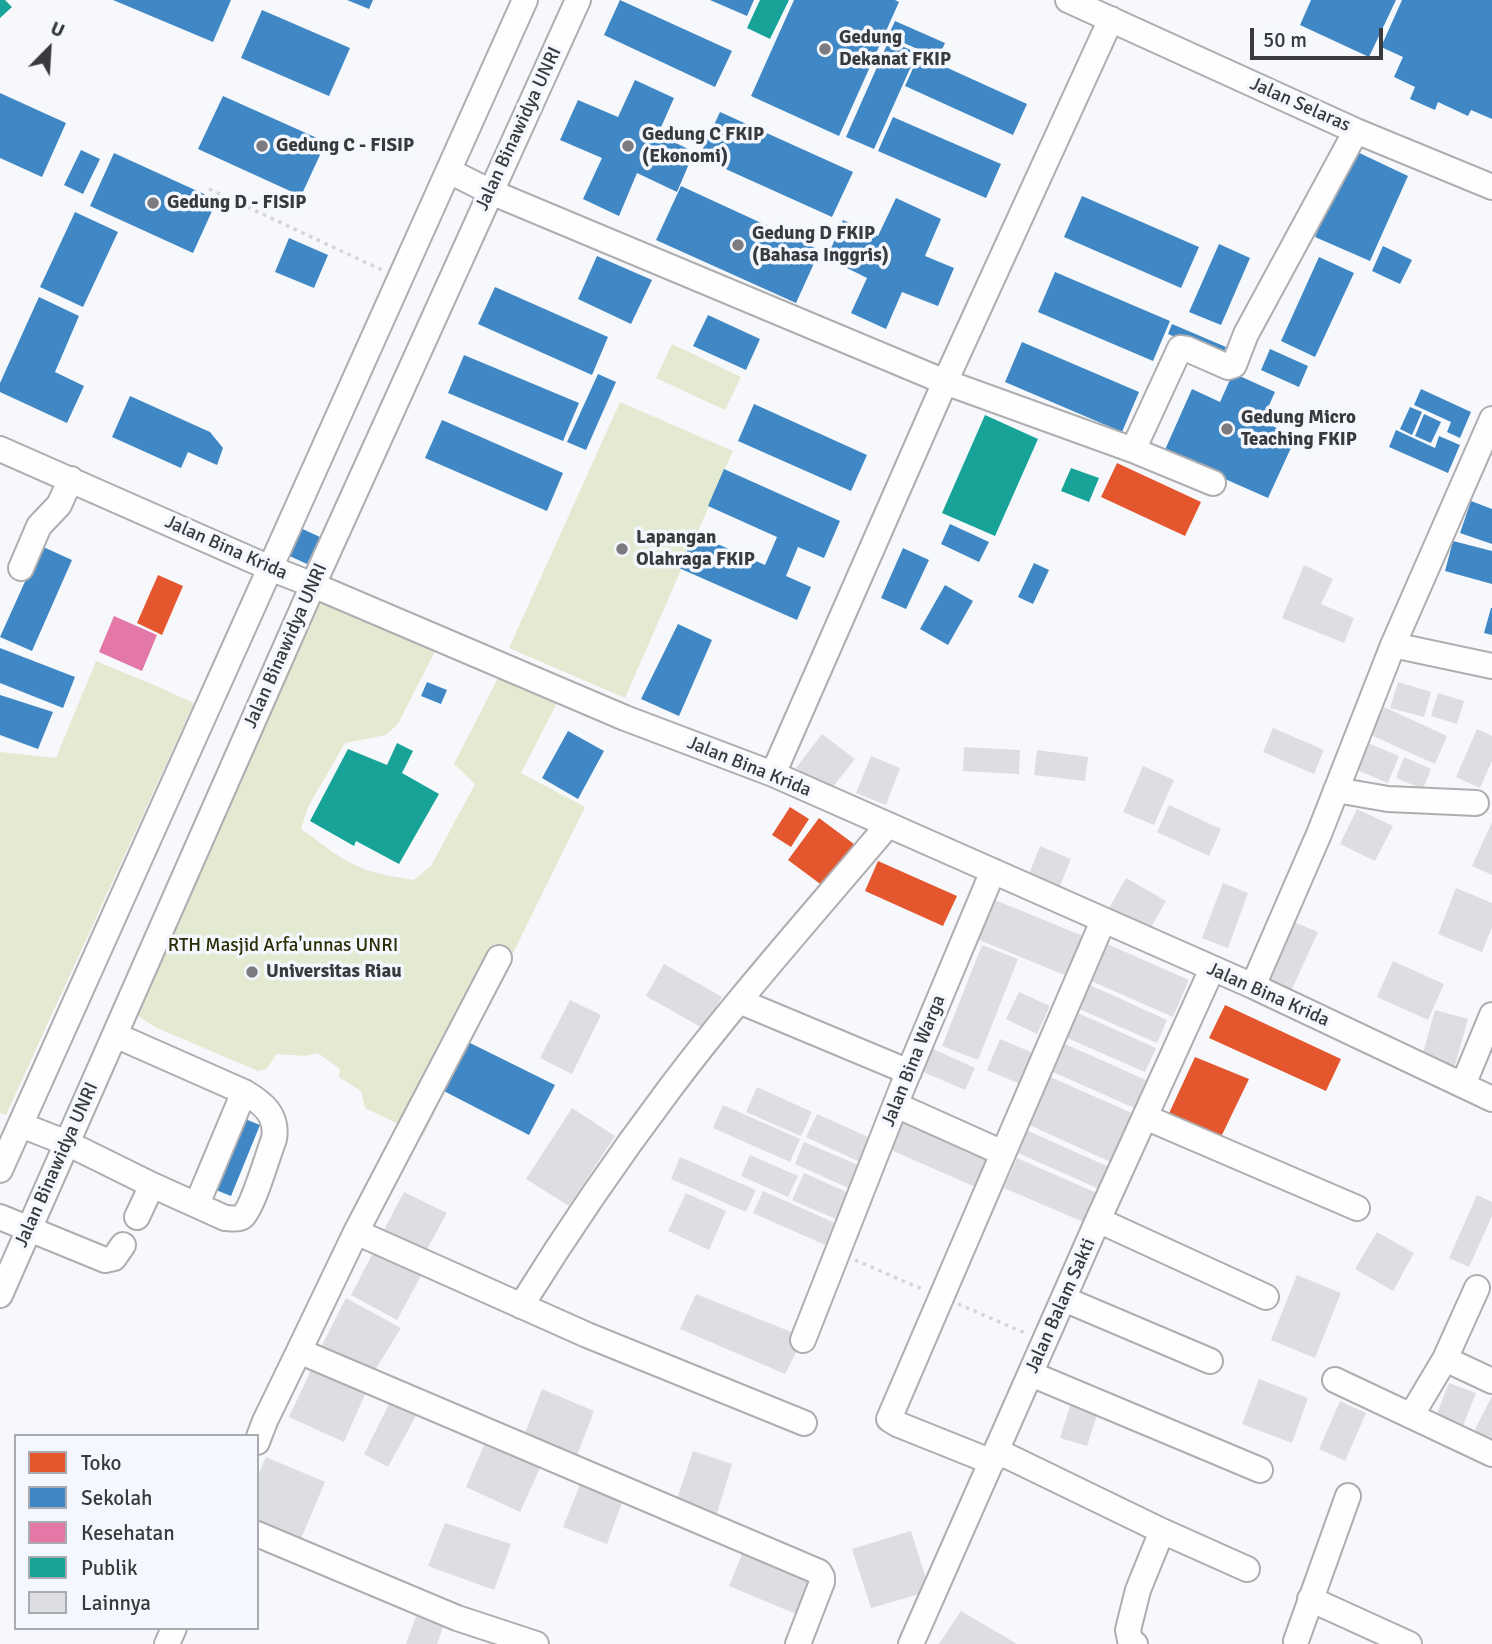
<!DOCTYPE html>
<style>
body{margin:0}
#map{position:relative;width:1492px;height:1644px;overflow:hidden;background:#f7f8fc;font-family:Signika,sans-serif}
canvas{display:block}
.legend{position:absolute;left:14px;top:1434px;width:245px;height:196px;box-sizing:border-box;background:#f5f7fe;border:2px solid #aaabb1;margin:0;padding:9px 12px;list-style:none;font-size:21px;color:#393a3d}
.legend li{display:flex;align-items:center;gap:14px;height:35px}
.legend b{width:35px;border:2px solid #aaabb1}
.north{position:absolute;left:14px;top:14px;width:70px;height:70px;-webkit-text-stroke:5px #f5f7fe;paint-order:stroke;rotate:24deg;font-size:19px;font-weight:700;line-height:28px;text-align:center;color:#393a3d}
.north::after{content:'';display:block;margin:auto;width:24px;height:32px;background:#393a3d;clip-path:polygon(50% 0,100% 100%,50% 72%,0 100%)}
.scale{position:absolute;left:1250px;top:28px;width:133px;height:32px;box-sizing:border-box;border:4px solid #393a3d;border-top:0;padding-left:9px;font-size:21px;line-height:24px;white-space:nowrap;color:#393a3d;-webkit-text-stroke:5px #f5f7fe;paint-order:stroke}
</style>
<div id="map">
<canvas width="1492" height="1644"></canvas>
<ul class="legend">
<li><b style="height:19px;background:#e4572e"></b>Toko</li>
<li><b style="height:19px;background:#3f88c5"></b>Sekolah</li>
<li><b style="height:19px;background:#e377a8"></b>Kesehatan</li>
<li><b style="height:19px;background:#17a398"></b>Publik</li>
<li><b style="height:19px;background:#dddee1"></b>Lainnya</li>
</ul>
<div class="north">U</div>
<div class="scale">50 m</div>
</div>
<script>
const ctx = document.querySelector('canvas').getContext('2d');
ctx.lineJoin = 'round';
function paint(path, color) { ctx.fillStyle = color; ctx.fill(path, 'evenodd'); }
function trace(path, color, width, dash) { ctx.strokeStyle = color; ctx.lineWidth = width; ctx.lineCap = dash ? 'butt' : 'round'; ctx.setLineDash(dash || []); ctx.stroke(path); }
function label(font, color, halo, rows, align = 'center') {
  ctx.font = font + ' Signika,sans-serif'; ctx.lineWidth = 7; ctx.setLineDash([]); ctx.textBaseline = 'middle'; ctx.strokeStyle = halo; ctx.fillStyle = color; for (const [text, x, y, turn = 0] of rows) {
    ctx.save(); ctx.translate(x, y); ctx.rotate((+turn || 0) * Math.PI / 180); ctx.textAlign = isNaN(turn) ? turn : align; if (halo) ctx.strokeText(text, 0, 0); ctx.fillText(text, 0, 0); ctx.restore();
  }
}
paint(new Path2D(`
 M672,344L741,377L725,410L656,378Z
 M620,402L733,451L625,698L509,648Z
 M322,602L435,651L398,724L386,735L345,743L308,807L301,829C321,843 342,861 364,869C380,875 397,877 414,880L431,866L475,784L454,764L500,674L558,701L521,773L585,807L423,1136L365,1108L361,1091L339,1077L340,1069L318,1053L305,1056L276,1054L267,1069L258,1071L157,1028L136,1015L312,612Z
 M96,661L154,685L194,703L6,1115L0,1113V752L56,758Z`), '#e4e9d2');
paint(new Path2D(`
 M1117,463L1201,502L1185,536L1101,497Z
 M158,575L183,586L162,635L137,623Z
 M790,807L809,819L791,847L772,835Z
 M819,818L858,847L827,889L788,860Z
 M878,861L957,896L943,926L865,891Z
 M1225,1005L1341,1059L1326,1091L1209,1038Z
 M1195,1057L1249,1079L1220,1139L1165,1122Z`), '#e4572e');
paint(new Path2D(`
 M113,0H231L213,42Z
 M347,0H373L369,9Z
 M620,0L732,51L715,87L604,35Z
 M710,0H754L747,16Z
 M794,0H895L899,2L839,136L751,96Z
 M1311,0H1396L1369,57L1300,25Z
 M1402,0H1492V119L1471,110L1468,116L1438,102L1435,110L1410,99L1415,87L1394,77L1403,57L1381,47Z
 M262,10L350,48L329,96L241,58Z
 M895,21L945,43L938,58L888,36Z
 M889,40L917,53L874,149L846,137Z
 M919,55L1027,104L1013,135L905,86Z
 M635,80L674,98L658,134L694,152L677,192L637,173L619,216L583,199L602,158L560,140L578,100L618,117Z
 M0,93L66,123L42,177L0,158Z
 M223,96L326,142L301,196L198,149Z
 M720,112L853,172L832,217L699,157Z
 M893,117L1001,164L986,198L878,151Z
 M81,150L100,159L83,194L64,185Z
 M1353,150L1408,176L1370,261L1315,237Z
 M114,153L217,200L193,253L90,206Z
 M681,186L820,250L796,303L656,240Z
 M1082,196L1199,247L1181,288L1064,237Z
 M896,198L941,219L925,256L954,268L938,306L902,292L886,329L851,313L867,278L827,258L843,220L878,236Z
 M75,212L118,232L83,307L40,287Z
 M289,238L328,255L314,288L275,272Z
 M1219,244L1250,258L1221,325L1189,312Z
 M1383,246L1412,260L1400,284L1372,271Z
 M597,256L652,280L631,324L578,299Z
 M1319,257L1354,273L1315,357L1281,341Z
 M1055,272L1170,321L1153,361L1038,312Z
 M495,287L608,337L592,375L478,324Z
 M39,297L79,316L55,372L84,386L67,423L0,392V383Z
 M708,315L760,339L746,370L693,346Z
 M1172,324L1226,347L1221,357L1168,334Z
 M1022,342L1139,392L1122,432L1005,382Z
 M1270,349L1308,366L1299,387L1261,370Z
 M464,355L579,403L563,441L448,393Z
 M1233,373L1275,392L1262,421L1296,437L1268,498L1164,452L1192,389L1220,402Z
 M598,374L616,382L586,450L567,442Z
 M1421,389L1471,412L1460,438L1447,432L1451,422L1414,405Z
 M130,396L210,432L223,448L217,465L188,452L181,468L112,437Z
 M754,404L867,455L851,491L738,441Z
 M1410,407L1422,412L1412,435L1400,429Z
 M1424,414L1441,422L1431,443L1415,436Z
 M442,420L563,473L547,511L425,458Z
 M1396,430L1435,448L1439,436L1460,445L1448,473L1389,447Z
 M724,469L840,521L824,558L798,547L786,576L811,587L797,620L679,568L695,534L765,565L777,537L708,506Z
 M1471,501L1492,509V544L1460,533Z
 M950,524L989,542L979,562L941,544Z
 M296,526L320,537L307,564L283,553Z
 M1453,541L1492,551V584L1445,571Z
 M41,546L72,560L32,651L0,637Z
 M903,548L929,560L906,609L881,598Z
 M1034,563L1049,570L1033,604L1018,597Z
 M945,585L973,601L948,645L920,629Z
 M1491,608H1492V635L1484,633Z
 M678,624L712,640L679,716L641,699Z
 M0,648L75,677L63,708L0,683Z
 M427,682L447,690L441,704L421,696Z
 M0,695L53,712L38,749L0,735Z
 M568,731L604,751L578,799L542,778Z
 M462,1039L555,1085L529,1135L438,1088Z
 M245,1119L260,1125L231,1196L216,1190Z`), '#3f88c5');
paint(new Path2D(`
 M114,616L157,635L142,671L99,652Z`), '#e377a8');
paint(new Path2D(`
 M0,0H5L12,7L0,18Z
 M760,0H789L770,39L747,28Z
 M985,415L1038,439L995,536L942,513Z
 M1071,468L1099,478L1089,502L1061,491Z
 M397,743L413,751L402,773L439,794L399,864L356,841L354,846L310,821L348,749L387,765Z`), '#17a398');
paint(new Path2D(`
 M1304,565L1333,579L1321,604L1354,618L1344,643L1282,618Z
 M1398,682L1431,692L1424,717L1390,708Z
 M1438,693L1464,701L1457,724L1431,716Z
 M1384,707L1447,736L1435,764L1371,735Z
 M1273,728L1324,750L1314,774L1263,752Z
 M1477,729L1492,736V761L1480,788L1456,777Z
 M822,734L855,759L828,793L796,768Z
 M1363,741L1399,756L1388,783L1352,768Z
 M964,747L1020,750L1019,774L963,771Z
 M1037,750L1088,757L1085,781L1034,775Z
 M871,756L900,768L886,805L856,793Z
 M1404,757L1431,769L1423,789L1396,778Z
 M1143,766L1174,780L1154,825L1123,812Z
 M1169,805L1221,829L1209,856L1157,832Z
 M1357,809L1393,826L1375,861L1340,844Z
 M1492,822V875L1472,866Z
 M1040,846L1071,859L1058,891L1027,879Z
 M1126,878L1166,901L1148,933L1108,910Z
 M1223,883L1248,893L1228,948L1202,938Z
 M1456,888L1492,903V927L1482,952L1438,934Z
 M990,898L1083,936L1067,976L974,938Z
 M1294,922L1318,932L1291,991L1268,981Z
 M1105,943L1189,980L1173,1017L1089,980Z
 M982,945L1018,959L978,1060L942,1046Z
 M1393,961L1444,984L1428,1020L1377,997Z
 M664,964L722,997L704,1029L646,996Z
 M1081,981L1167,1020L1157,1043L1070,1005Z
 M1019,992L1050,1006L1037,1034L1006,1019Z
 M570,1000L601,1015L572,1074L540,1058Z
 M1069,1009L1156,1048L1145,1072L1058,1034Z
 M1435,1010L1468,1019L1454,1069L1421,1060Z
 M1000,1039L1033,1053L1020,1084L987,1070Z
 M1056,1040L1146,1080L1134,1108L1044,1068Z
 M931,1048L975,1068L965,1090L921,1071Z
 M1048,1076L1134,1114L1113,1163L1027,1124Z
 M757,1087L812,1112L801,1136L746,1112Z
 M723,1105L800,1139L790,1162L713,1128Z
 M572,1108L615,1136L569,1206L526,1179Z
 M817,1114L875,1140L864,1164L806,1137Z
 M905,1114L991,1152L975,1187L889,1149Z
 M1026,1130L1109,1167L1099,1189L1016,1152Z
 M804,1142L863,1167L853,1190L795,1164Z
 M750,1155L798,1176L788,1197L741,1176Z
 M680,1157L756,1190L746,1212L671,1179Z
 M1017,1158L1101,1195L1088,1224L1004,1188Z
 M804,1173L849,1193L838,1220L792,1200Z
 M763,1191L835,1223L825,1245L753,1213Z
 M404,1192L447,1213L427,1249L384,1230Z
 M686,1193L726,1211L709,1250L668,1231Z
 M1477,1195L1492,1202V1216L1469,1267L1449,1258Z
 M1377,1232L1414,1253L1393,1291L1355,1269Z
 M374,1251L422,1274L397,1320L351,1295Z
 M1297,1275L1341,1293L1315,1358L1271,1340Z
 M696,1294L804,1337L785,1374L680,1329Z
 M346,1298L401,1328L372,1375L320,1349Z
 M312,1368L366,1392L344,1442L289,1417Z
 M1259,1379L1308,1398L1292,1443L1242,1424Z
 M1449,1383L1476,1393L1461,1431L1434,1421Z
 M542,1389L594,1411L576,1458L523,1438Z
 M1073,1396L1100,1405L1087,1446L1060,1438Z
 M1492,1396V1453L1469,1441Z
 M1340,1401L1366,1413L1345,1461L1319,1449Z
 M390,1402L417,1414L388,1467L364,1454Z
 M484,1445L540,1468L520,1512L466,1487Z
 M693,1451L732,1464L715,1520L676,1502Z
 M266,1457L325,1482L300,1541L257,1522V1477Z
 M581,1482L624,1497L607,1544L563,1527Z
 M445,1523L511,1544L494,1590L428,1566Z
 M911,1531L930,1591L871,1608L852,1549Z
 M743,1552L810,1580L796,1614L729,1586Z
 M961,1611L1017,1644H939Z
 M416,1616L443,1627L437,1644H406Z`), '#dddee1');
const minor = new Path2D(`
 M1068,0L1356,131L1492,187
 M449,171L491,192L945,382L1133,450L1213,483
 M0,449L270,568L313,585L625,718L773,774L1253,986L1492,1099
 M1133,450L1180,348L1187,349L1228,367L1234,365L1246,334L1356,131
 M21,568L39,526L59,505L71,479
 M1393,645L1492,666
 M773,774L945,382L1111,19
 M1336,790L1388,799L1476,803
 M499,958L356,1232L299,1351L819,1572L822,1577V1582L798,1644
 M1253,986L1319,834L1393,645L1492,419
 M739,1001L909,1072
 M1463,1085L1492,1015
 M896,1105L1003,1153
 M1145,1117L1357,1208
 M21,1125L67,1143L152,1185L225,1218C230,1218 237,1220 242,1217C253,1208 268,1154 274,1139C278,1115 263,1103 244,1092L115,1035
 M0,1170L525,0
 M197,1204L244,1092
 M0,1217L105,1260L114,1258L123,1245
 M137,1217L152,1185
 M1098,1220L1266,1297
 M356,1232L587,1335L804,1423
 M0,1295L313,585L578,0
 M1064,1299L1210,1361
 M521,1306C567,1232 616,1160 668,1091C737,999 814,913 888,825
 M803,1340L904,1083L993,871
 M1445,1359L1492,1381
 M1031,1374L1260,1470
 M1335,1380L1492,1454
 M1411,1416L1445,1359L1477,1288
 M257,1442L265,1421L299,1351
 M997,1451L1162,1531L1138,1590L1128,1630L1130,1640L1135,1644
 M992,1462L897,1424L889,1419L1103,921
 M1162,1531L1247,1569
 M257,1534L457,1618L536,1644
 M1310,1599L1409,1644
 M1296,1641L1348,1496
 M167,1644L174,1628
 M911,1644L1098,1220L1212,969`);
trace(minor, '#aeaeb1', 28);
trace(new Path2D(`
 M209,189L382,270
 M855,1260L922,1289
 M958,1304L1025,1333`), '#d5d5d8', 3.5, [3.5, 5]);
trace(minor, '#fefeff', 24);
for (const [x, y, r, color] of [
 [825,49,7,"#7c7c80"],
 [262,146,7,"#7c7c80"],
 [628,146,7,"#7c7c80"],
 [153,203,7,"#7c7c80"],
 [738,245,7,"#7c7c80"],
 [1227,429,7,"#7c7c80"],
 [622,549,7,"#7c7c80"],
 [252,972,7,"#7c7c80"]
]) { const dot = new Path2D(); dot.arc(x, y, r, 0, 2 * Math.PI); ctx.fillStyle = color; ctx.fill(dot); trace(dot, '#f5f7fe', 2.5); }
label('bold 19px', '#393a3d', '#f5f7fe', [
 ["Gedung",839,38],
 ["Dekanat FKIP",839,60],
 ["Gedung C FKIP",642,135],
 ["(Ekonomi)",642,157],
 ["Gedung C - FISIP",276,146],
 ["Gedung D - FISIP",167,203],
 ["Gedung D FKIP",752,234],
 ["(Bahasa Inggris)",752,256],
 ["Gedung Micro",1241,418],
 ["Teaching FKIP",1241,440],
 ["Lapangan",636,538],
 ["Olahraga FKIP",636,560],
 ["Universitas Riau",266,972]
], 'left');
label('19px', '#393a3d', '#f5f7fe', [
 ["Jalan Selaras",1300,105,24],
 ["Jalan Binawidya UNRI",519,129,-65],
 ["Jalan Bina Krida",226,548,24],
 ["Jalan Binawidya UNRI",286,646,-66],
 ["Jalan Bina Krida",749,767,22],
 ["Jalan Bina Krida",1268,995,24],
 ["Jalan Bina Warga",914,1061,-68],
 ["Jalan Binawidya UNRI",57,1165,-66],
 ["Jalan Balam Sakti",1061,1306,-66]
]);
label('19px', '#2a2e04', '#f5f7fe', [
 ["RTH Masjid Arfa'unnas UNRI",283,946]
]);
</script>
